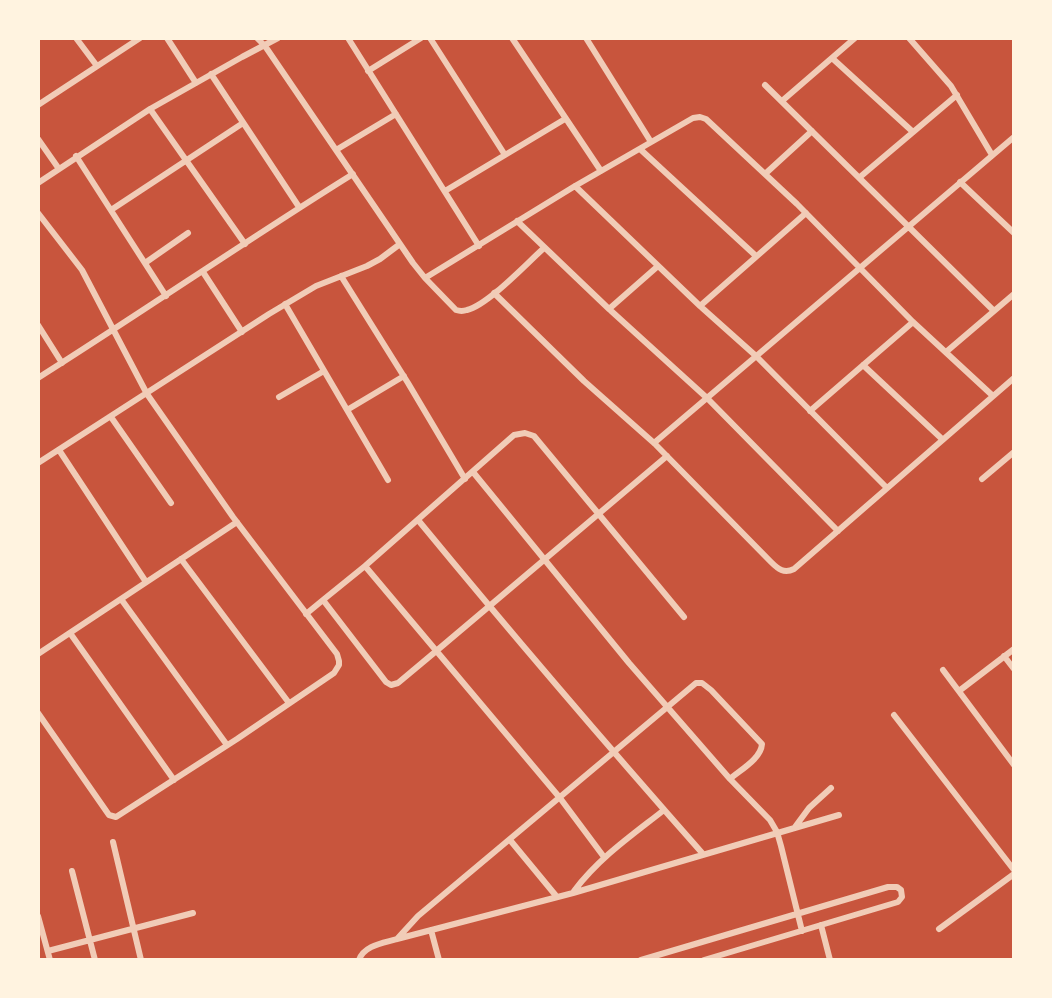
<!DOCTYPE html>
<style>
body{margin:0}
#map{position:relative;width:1052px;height:998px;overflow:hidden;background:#c8553d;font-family:Commissioner,sans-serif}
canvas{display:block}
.frame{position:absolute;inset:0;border:40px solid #fff3e0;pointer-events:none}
</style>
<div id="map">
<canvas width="1052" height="998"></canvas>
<div class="frame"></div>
</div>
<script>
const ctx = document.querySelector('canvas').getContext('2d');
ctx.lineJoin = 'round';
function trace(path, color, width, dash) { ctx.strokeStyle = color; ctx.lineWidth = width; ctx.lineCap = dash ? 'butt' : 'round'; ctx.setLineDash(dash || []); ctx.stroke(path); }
trace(new Path2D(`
 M76,38L97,66
 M167,38L196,83
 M257,38L265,46L413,263L425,278L575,186L693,118L700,117L706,119L797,204L913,322L993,396
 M348,38L479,246
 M430,38L505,155
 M512,38L601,171
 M586,38L651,142
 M909,38L951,86L992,155
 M832,58L913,132
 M368,71L421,38
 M211,74L299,207
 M765,85L994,311
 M782,101L855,38
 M38,105L140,38
 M150,109L245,244
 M38,139L59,169
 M640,149L756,256
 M336,150L396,114
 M76,156L166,296
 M765,174L812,131
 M860,177L957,95
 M960,182L1014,233
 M38,183L150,109L242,57L278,38
 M575,186L700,306L756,356L887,488
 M445,191L565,119
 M111,210L243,123
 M38,213L82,270L147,394L233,517L337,654L339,661V665L334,673L237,739L116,817L109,815L38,713
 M517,221L609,309L707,398L838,531
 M145,263L188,233
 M203,272L242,332
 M341,276L408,383L465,479
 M425,278L456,310C459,311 464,311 467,310C488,305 527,263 544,248
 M494,293L584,381L654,443L771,562C778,569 784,574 794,569L1014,378
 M285,304L388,480
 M700,306L806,213
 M609,309L658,266
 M38,325L62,363
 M946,352L1014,294
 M863,365L942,439
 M38,378C144,311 247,240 353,174
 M279,397L324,371
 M347,410L404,376
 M810,411L913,322
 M111,417L171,503
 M654,443L1014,137
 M59,450L146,582
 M667,456C577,532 488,608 398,683L391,685L386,682L323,600L365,566L514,435L525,433L534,436L684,617
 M38,463L269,314L316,286L367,266L380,259L400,244
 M473,472L629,663L730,779L770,820L777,832L781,846L802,931
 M982,479L1014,452
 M418,520C511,633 606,744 703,854
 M181,559L289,703
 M365,566L560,798L604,857
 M121,599L227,745
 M306,614L323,600
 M70,633L174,780
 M38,654L237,522
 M1004,656L1014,669
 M943,670L1014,765
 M959,691L1014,649
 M894,715L1014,870
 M795,827L809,808L831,788
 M510,840L557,897
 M113,842L141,960
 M72,871L95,960
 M574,891C600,857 631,836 664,810
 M38,916L50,960
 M821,925L830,960
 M939,929L1014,874
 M431,930L439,960
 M397,939L418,916L696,683H702L711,690L762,744C761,759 740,770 730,779
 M48,951L193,913
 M359,960C364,945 384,943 397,939L573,893L839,815
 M641,960L888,887H897L901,890L902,897L898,902L704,960`), '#f1ccb7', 6);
</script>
